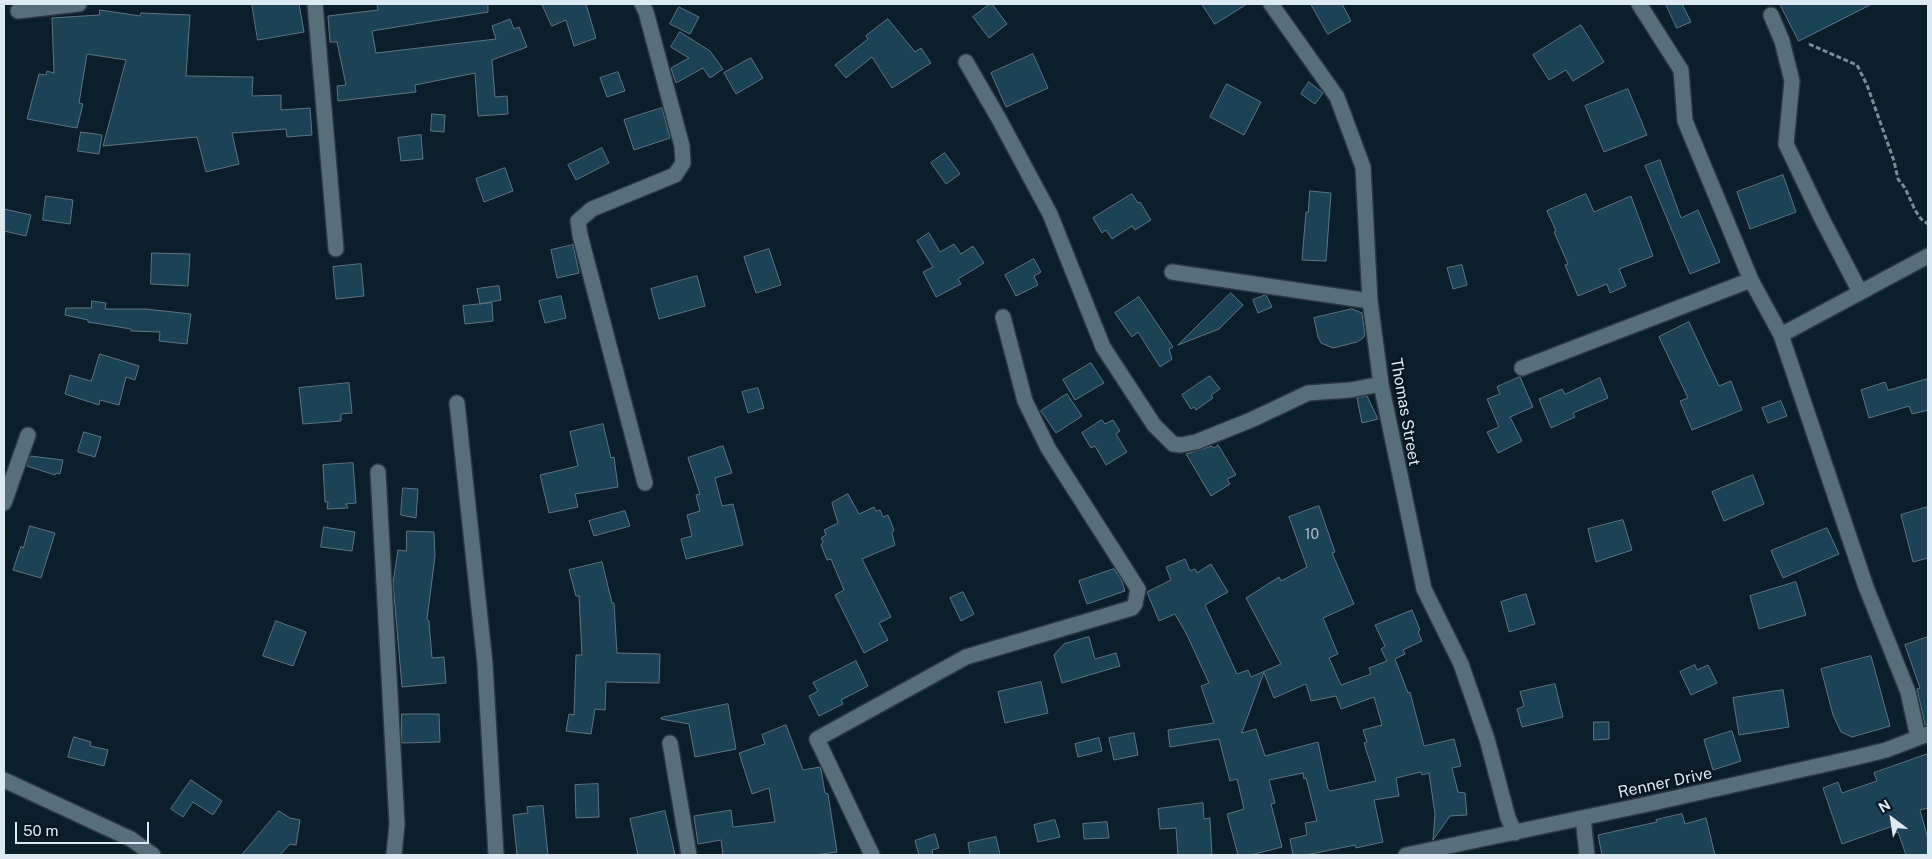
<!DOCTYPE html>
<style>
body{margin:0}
#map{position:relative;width:1932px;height:859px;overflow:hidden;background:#0a1f2a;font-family:"Public Sans",sans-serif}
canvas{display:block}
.frame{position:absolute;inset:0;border:5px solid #dce9f1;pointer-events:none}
.north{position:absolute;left:1867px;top:794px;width:50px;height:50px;-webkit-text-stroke:4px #031621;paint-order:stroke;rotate:329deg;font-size:14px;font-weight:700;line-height:20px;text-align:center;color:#dce9f1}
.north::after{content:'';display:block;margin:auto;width:18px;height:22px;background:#dce9f1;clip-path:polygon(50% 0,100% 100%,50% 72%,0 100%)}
.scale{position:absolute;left:15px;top:822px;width:134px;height:22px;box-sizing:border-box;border:2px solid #dce9f1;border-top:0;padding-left:6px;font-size:15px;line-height:18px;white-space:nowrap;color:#dce9f1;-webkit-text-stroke:4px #031621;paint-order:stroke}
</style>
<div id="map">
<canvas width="1932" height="859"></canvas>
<div class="frame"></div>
<div class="north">N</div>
<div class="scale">50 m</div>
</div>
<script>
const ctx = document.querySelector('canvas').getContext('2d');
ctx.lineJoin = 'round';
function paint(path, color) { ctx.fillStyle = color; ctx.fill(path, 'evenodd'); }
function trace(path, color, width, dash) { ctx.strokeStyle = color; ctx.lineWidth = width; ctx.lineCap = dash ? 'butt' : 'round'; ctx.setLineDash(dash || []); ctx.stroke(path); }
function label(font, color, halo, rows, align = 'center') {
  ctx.font = font + ' "Public Sans",sans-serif'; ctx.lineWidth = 4; ctx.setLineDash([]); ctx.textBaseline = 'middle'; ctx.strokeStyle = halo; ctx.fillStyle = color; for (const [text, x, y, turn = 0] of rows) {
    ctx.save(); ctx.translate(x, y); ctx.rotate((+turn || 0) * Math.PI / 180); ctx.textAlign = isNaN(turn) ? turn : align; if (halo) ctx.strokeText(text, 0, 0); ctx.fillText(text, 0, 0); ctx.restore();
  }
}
const building = new Path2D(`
 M252,4H299L304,32L258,40Z
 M377,4H488V12L372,31L376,53L496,39L492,26L510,19L514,29L519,27L527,47L492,60L495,97L507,96L508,114L478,116L475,73L415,85L416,92L338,101L337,86L346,85L337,42H330L328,16L378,10Z
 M542,4H586L596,38L574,46L566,20L552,26Z
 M990,4H992L1007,24L989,38L973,17Z
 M1202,4H1247L1215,24Z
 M1311,4H1342L1351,21L1328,34Z
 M1666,4H1682L1691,22L1677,28Z
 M1780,4H1872L1799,41Z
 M679,7L699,17L690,34L670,24Z
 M100,10L140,16L141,13L190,15L186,76L253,77L252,96L281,95V110L310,108L312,135L287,137L286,129L232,133L239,164L206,172L197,137L103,146L126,60L87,54L79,103L83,104L77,128L27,119L39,74L46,75L47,71L54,73L52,18L99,15Z
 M888,19L915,52L921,48L931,63L892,88L872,57L846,78L835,65L868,39L866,36Z
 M1581,25L1604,62L1573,81L1566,70L1549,80L1533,55Z
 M680,32L710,51L723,69L710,78L703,68L676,83L671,68L689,58L671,47Z
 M1033,54L1048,88L1006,107L991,73Z
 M751,58L763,78L736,94L724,73Z
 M618,72L625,91L607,97L600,78Z
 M1309,82L1323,93L1315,104L1301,94Z
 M1227,84L1261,102L1244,135L1210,117Z
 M1628,89L1647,135L1604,152L1585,106Z
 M662,108L670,138L634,150L624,120Z
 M432,114L445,115L444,132L431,131Z
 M81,132L102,135L99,154L78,151Z
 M421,135L423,159L401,161L398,138Z
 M602,148L609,163L576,180L568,165Z
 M945,153L960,174L946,184L931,163Z
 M1660,160L1681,218L1698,210L1720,262L1690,274L1645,166Z
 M505,168L513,191L484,202L476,179Z
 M1783,175L1796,212L1750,229L1737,192Z
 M1310,191L1331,193L1326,261L1302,260L1306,212H1308Z
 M1132,194L1138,203L1140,202L1151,220L1135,230L1132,226L1112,239L1106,230L1102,233L1093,218Z
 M1586,194L1594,212L1631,196L1653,256L1619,269L1626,286L1610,293L1607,284L1578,296L1565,265L1568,264L1554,232L1556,231L1547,211Z
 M46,196L73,200L70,224L43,220Z
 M4,209L31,215L26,236L4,231Z
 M929,233L940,252L954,244L961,254L973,246L984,263L958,279L961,284L936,297L923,272L933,267L917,241Z
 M573,245L579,273L557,278L551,250Z
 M769,249L781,285L756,293L744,257Z
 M152,253L190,254L188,286L151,284Z
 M1034,259L1041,272L1034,276L1038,285L1016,296L1005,275Z
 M361,264L364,296L336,299L333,267Z
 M1462,265L1467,285L1453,289L1447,268Z
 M697,276L705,306L659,319L651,289Z
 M499,286L501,300L480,304L477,289Z
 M1231,293L1243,305L1219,329L1178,345Z
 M1266,295L1272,307L1258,313L1253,300Z
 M561,296L566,318L545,323L539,301Z
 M1139,297L1173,347L1169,349L1172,359L1160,367L1138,332L1132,337L1115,313Z
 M92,301L106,303L105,309H146L191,314L187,344L159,341L160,332L131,331V329L88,322V320L65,315L66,308H91Z
 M492,303L493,321L465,324L463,306Z
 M1352,309L1362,313L1365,335L1363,338L1357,342L1333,348L1321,343L1318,337L1314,318Z
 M1689,322L1719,386L1731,381L1742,410L1692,430L1680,401L1688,398L1659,337Z
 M100,354L139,366L135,380L126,377L119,405L100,400L99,405L65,394L70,375L91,381Z
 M1091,363L1104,383L1075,400L1063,380Z
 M1210,376L1220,389L1211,395L1213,398L1196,410L1194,407L1191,409L1182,395Z
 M1520,377L1533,407L1510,417L1522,441L1498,453L1487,432L1499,427L1487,399L1500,394L1497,387Z
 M1600,378L1608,398L1573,413L1575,417L1551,428L1539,399L1562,389L1565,394Z
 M1928,379V410L1912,414L1909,406L1869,418L1861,390L1885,382L1888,390Z
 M349,383L352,413L341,414V421L303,424L299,388Z
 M758,388L764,408L748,413L742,392Z
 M1067,394L1082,416L1056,433L1041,411Z
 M1367,396L1378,419L1362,423L1357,398Z
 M1781,401L1787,416L1768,423L1762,408Z
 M1102,420L1105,424L1113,420L1120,431L1116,434L1127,452L1106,465L1095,446L1091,448L1082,433Z
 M603,424L611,458L614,457L618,487L575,494L578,507L549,513L540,475L578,466L570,432Z
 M84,432L101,437L95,457L78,452Z
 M1218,445L1236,475L1227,479L1230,484L1211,496L1186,454L1212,446L1214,448Z
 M723,446L732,473L715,478L722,506L733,504L743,545L686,559L681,539L692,536L687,515L700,511L696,495L700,494L688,458Z
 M30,456L63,460L60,474L56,473L55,475L27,466Z
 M353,463L356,503L346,504L348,508L327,509L328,502H325L323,465Z
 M1753,475L1764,504L1724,521L1712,492Z
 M403,488L418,489L416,518L401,515Z
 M848,494L859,514L874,507L876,511L880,510L883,517L888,515L894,530L892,533L895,545L862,559L891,617L879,623L888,640L864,653L835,595L844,590L831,559L827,560L821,545L823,542L821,538L826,535L824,530L838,523L832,503Z
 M1319,506L1335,552L1332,553L1354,604L1323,618L1338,654L1329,658L1341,685L1371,674L1369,668L1387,661L1381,649L1385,646L1375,625L1412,610L1420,630L1418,632L1422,641L1403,650L1405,654L1395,659L1408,693L1410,692L1424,746L1454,739L1461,766L1452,768L1458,792L1465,793L1467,815L1450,816L1433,840L1435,814L1429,773L1422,775L1421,772L1396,778L1399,796L1374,800L1383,842L1356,848L1355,845L1306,855H1293L1290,839L1307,835L1305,823L1317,821L1306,778L1304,779L1303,773L1269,780L1275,803L1271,804L1282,847L1251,855H1238L1227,814L1244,809L1237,779L1230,781L1219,739L1170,747L1168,730L1214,723L1201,686L1209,683L1187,635L1175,614L1159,621L1147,592L1171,580L1166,567L1185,559L1190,571L1195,569L1197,573L1211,564L1228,592L1205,605L1237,674L1248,670L1251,677L1281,664L1246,598L1279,577L1281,581L1307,567L1289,517ZM1264,673L1274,698L1306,684L1311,701L1336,696L1341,709L1374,697L1382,725L1363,730L1367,742L1364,743L1376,781L1330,791L1328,789L1318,742L1265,756L1256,729L1242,733Z
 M1928,507V558L1913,562L1901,515Z
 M625,511L630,526L594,536L589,521Z
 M1623,520L1632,550L1596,562L1588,529Z
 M30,526L55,533L41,578L13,570L21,546L23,548Z
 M324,527L355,532L352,551L321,547Z
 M1827,528L1839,554L1783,578L1771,551Z
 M407,531L434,532L435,556L427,619L429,621L432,658L444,657L446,683L402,687L393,583L398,550L406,551Z
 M602,562L612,603H614L617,653L660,654L659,683L606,682L605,710L595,709L591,734L566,731L569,714L574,715L576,655H582L579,596H576L569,570Z
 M1114,569L1121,579L1125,591L1087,604L1079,581Z
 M1796,582L1806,615L1759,629L1750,596Z
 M963,592L974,614L961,621L950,598Z
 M1526,594L1535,624L1509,632L1501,602Z
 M276,621L306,632L293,666L263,656Z
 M1089,637L1095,659L1116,653L1120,666L1062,683L1054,655L1064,644Z
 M1928,637V725H1925L1917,689L1920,688L1905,645Z
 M1871,656L1890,726L1852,737L1841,732L1833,715L1821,669Z
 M856,661L868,686L841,700L843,704L819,716L809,696L818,691L813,683Z
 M1695,665L1697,670L1708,665L1717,683L1691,695L1680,672Z
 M1041,682L1048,713L1005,723L998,692Z
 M1555,684L1563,717L1522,727L1517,709L1524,706L1520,692Z
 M1783,690L1789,727L1739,735L1733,698Z
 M728,704L736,749L695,757L689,724L661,719V718Z
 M402,714H439L440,742L402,743Z
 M1594,722H1609V739L1594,740Z
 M786,725L803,770L820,767L821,770L825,793L828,794L837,852L815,855H723L721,840L698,844L694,816L731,810L733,827L775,822L769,788L752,794L739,753L765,744L762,735Z
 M1732,731L1741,761L1713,770L1704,740Z
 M1134,733L1138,755L1114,760L1109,738Z
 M74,737L91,742L90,746L108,750L104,766L68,757Z
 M1099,738L1102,751L1078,757L1075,744Z
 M1928,754V808L1920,810L1928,839V855H1906L1898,832L1895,833L1893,826L1842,844L1823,788L1838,782L1842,793L1877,781L1874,773Z
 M191,780L222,801L213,815L193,802L183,817L171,809Z
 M598,784L599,817L576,818L575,785Z
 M1203,803L1204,819L1210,818L1212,855H1178L1176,828L1160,829L1158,809Z
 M543,806L548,855H517L513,815L528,813L527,807Z
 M279,811L290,818L300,820L296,845L290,844L280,855H242Z
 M665,811L675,855H638L630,819Z
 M1682,814L1685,824L1706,818L1715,855H1602L1598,835L1657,822L1656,820Z
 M1055,820L1060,837L1038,842L1034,825Z
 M1107,822L1109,838L1084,839L1083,824Z
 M935,834L939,848L932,850L933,855H919L915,841Z
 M996,837L1000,855H970L968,843Z`);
paint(building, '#1c4256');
trace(building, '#5d7482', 1);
const minor = new Path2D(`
 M315,4L336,249
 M642,4L646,12L682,146L683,163L675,175L592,209L578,221L580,235L645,483
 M1271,4L1337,97L1363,167L1370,301L1381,384L1424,589L1461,664L1487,739L1508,818L1515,833
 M1639,4L1681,70L1685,121L1751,280L1781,335L1866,587L1908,692L1918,737
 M18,11L79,4
 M1771,15L1782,41L1792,81L1786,144L1822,219L1860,292
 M966,62L999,119L1050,214L1103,347L1154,425L1173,444L1181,445L1196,442L1251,420L1308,393L1350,390L1381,384
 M1172,272L1370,301
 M1781,335L1928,256
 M1522,368L1751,280
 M457,403L485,664L496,855
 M378,472L397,824L394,855
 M4,503L28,435
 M670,743L689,855
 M4,780L131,839L153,855
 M1583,818L1587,855
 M872,855L817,739L966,657L1132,608L1135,604L1138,589L1048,448L1025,401L1003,317
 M1406,855L1648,804L1858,757L1886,750L1928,734`);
trace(minor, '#2c363f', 18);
trace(new Path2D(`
 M1809,44L1857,65L1867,85L1894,161L1898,179L1905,188L1915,210L1921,219L1928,224`), '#7a8b94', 3, [5, 2.5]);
trace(minor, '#576e7b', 15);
label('14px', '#acbfca', null, [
 ["10",1312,535]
]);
label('16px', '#dce9f1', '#031621', [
 ["Thomas Street",1405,412,80],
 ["Renner Drive",1665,783,-12]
]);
</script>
